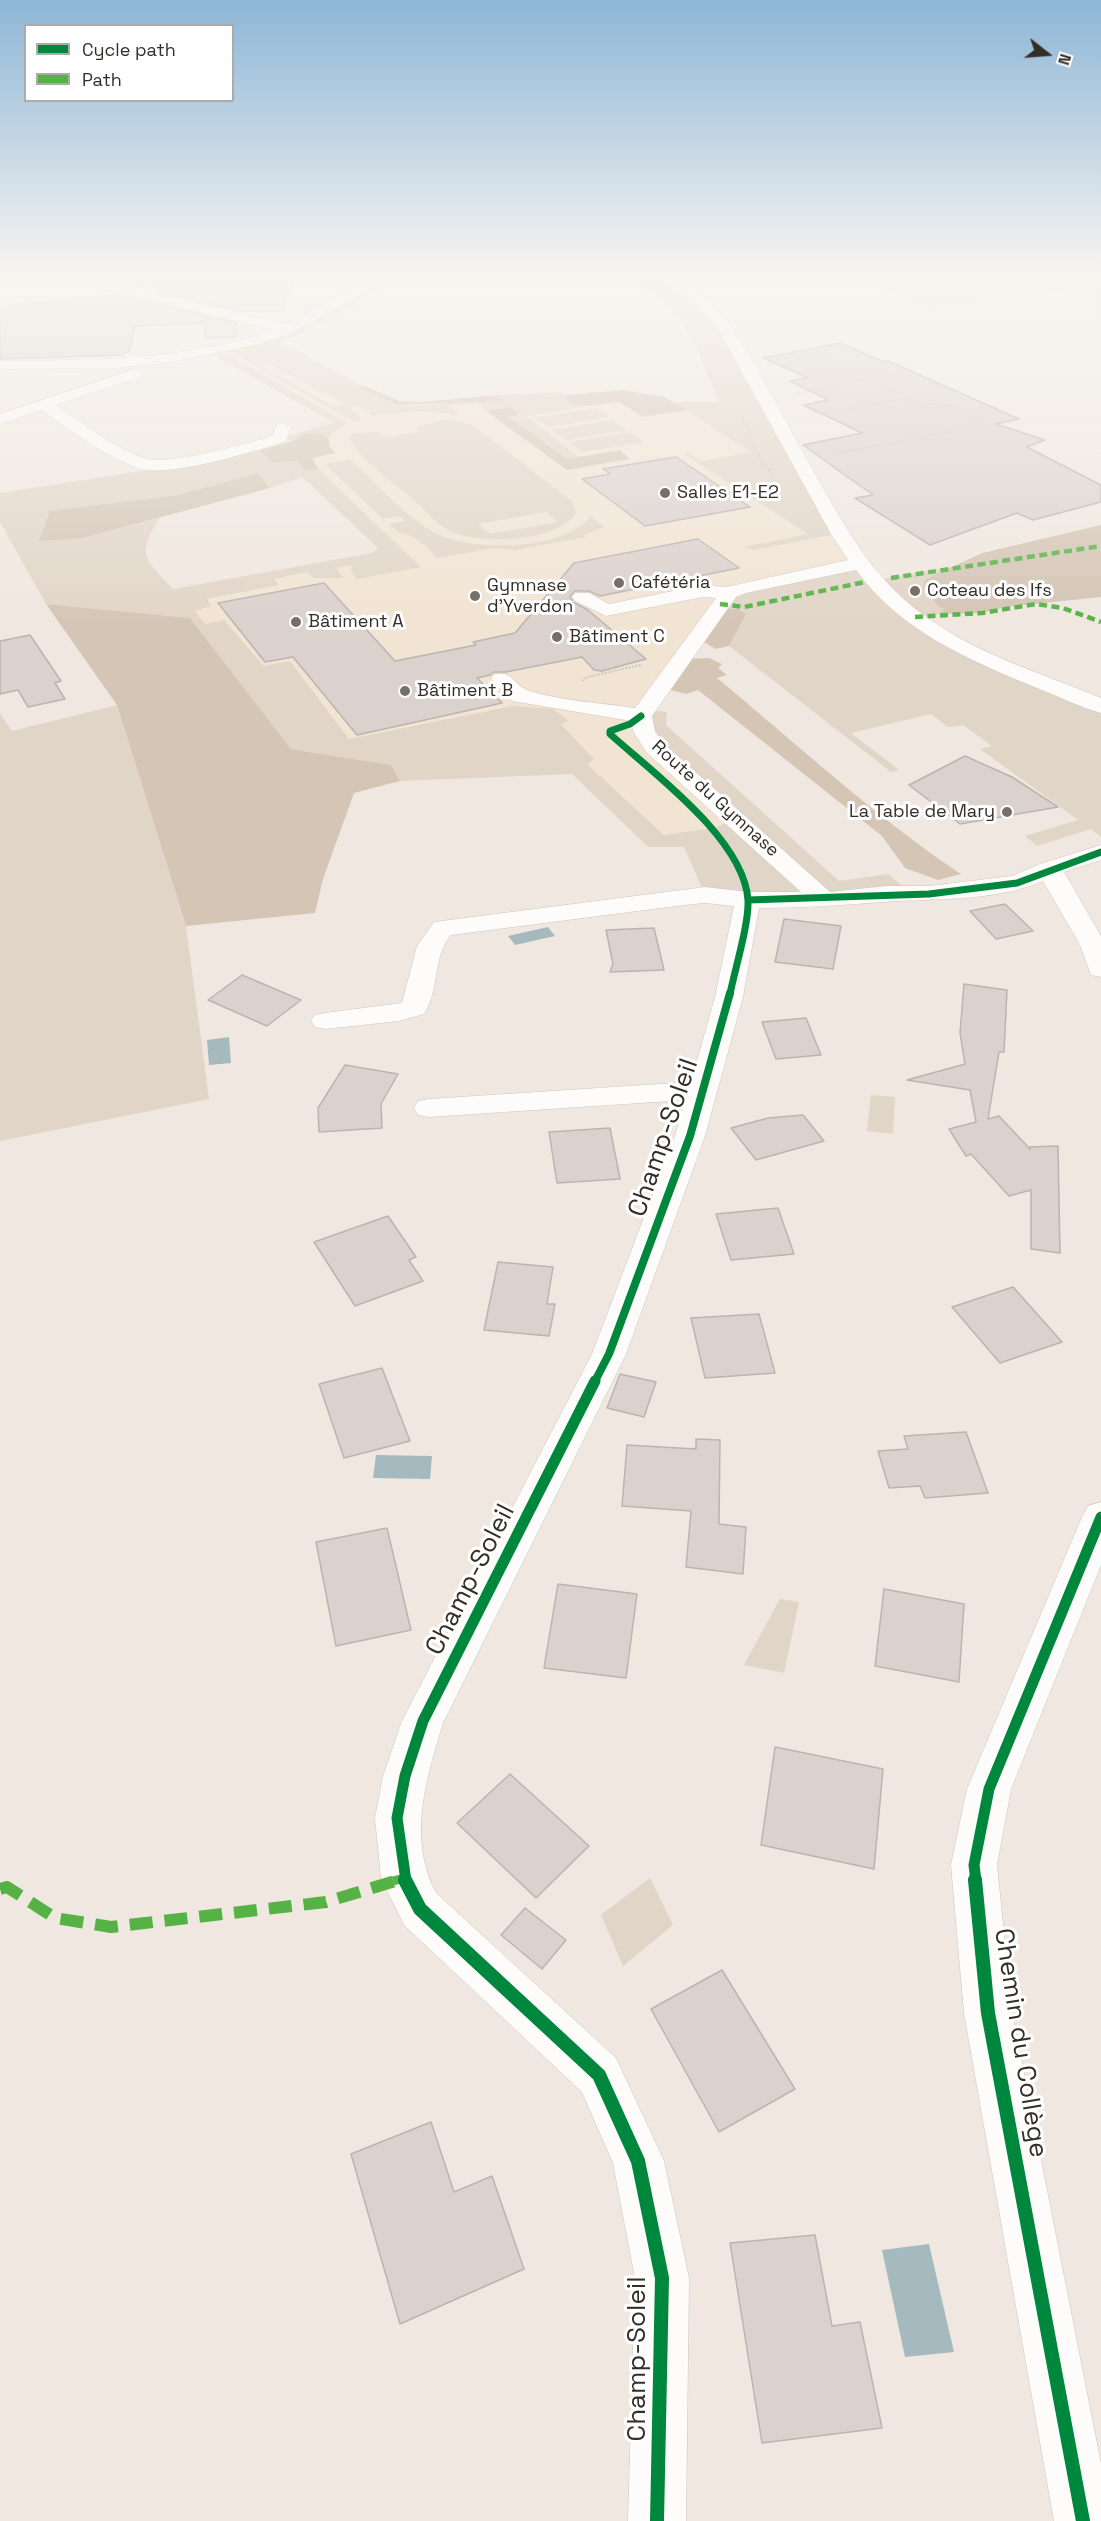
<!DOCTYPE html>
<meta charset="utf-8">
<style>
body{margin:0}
#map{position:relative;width:1101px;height:2521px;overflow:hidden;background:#f0e8e0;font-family:"Space Grotesk",sans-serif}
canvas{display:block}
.legend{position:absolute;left:24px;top:24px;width:210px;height:78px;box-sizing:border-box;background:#fff;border:2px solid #adaba9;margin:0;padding:8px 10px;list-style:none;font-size:18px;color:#332e28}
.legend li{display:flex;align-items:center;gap:12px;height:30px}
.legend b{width:30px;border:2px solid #adaba9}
.north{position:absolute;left:1017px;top:24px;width:60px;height:60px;-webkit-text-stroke:4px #fff;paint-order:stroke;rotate:107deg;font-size:16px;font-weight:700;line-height:24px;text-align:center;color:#332e28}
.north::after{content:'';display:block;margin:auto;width:21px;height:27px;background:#332e28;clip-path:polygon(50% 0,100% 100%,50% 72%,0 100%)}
</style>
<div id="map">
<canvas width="1101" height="2521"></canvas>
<ul class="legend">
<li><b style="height:8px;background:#00873e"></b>Cycle path</li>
<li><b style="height:8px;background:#56b245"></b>Path</li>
</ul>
<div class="north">N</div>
</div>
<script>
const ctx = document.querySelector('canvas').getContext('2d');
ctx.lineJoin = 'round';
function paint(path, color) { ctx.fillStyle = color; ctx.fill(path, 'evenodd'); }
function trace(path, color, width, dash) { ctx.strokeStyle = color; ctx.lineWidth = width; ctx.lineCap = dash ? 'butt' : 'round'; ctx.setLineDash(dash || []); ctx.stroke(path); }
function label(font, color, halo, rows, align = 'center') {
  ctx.font = font + ' "Space Grotesk",sans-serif'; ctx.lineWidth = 6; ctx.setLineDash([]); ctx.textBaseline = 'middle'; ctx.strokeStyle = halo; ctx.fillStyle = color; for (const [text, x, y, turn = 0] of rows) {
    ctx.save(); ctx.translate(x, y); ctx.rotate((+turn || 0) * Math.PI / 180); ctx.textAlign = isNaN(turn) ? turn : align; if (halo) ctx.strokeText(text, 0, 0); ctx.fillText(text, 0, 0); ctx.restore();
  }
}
paint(new Path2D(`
 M848,272H1101V298L1080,289L927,309Z
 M229,352L354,422L363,419L349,407L360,406L372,416L419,411L459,415L448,406L475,402L567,470L630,459L645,453L620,450L579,457L525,416L619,402L643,417L687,410L752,452L701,461L689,453L685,454L809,534L745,546L835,534L860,563L740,588L645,709L737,819L714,828L665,835L587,764L594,758L561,723L568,721L513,706L349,739L290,661L264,666L224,620L205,624L195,611L211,606L207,600L278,585L273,579L307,572L314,578H343L336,568L353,565L420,567L319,470L311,458L336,453L329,445L330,435L346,423L224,353Z
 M265,362L330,398L345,404L334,407L257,364Z`), '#f1e4d3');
paint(new Path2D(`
 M393,272H408L366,296L342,314L281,342L397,405C424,407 448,402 474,400C484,400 493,403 503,401L498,395L561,392L569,404L589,406L526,416L579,457L567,459L508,416L510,407L486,411L475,402L449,406L461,415L419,411L372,416L359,406L350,407L363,419L354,422L230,352L225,353L347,423L330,435L329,439L286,440L259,451L273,463L297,461L305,470H319L421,567L357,579L351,572L352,565L337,568L343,578H314L307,572L274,579L279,585L207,599L211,606L195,611L205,624L224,620L264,666L290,661L349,739L513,706L553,709L569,721L561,724L594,759L587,764L664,835L714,828L736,819L654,747L645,709L667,712L666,725L839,881L888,874L912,894L705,895L684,847H648L572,774L400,781L391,765L291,749L190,618L46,604L0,522V493L213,460L333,422L206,351L256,341ZM265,362L344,404L334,407L258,364ZM258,473L270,488L302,477L378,548L372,553L173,589C146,559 135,556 160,518L83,538L173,496Z
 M618,272H657L706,306L835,534L754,550L744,547L808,534L684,454L689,453L701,461L751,452L673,402H719C691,333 686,310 618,272Z
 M596,408L609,417L549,427L536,418Z
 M449,418L475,427L572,501L576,513C558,543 471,547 443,527C434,521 425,510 416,502C395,483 364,464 349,439L353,433L378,432L384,437L420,432L417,428ZM546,512L558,522L490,534L478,524Z
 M612,420L627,430L566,440L552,430Z
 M630,432L644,442L583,452L569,442Z
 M350,459C375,483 400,511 430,530C465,553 565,552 591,516L604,527L584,535L585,537L516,550L495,548L437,558C429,548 413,533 399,533L389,524L405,521L400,516L383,519L325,464Z
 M860,563L876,580L957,566L926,579L946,609L938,614L916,617L939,633L1101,706V837L1091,829L1037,846L1025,836L1078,820L980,749L992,746L963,725L948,727L931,714L851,733L899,770L891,772L729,646L746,614L718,609L729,593Z
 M117,705L186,926L209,1099L0,1141V714L12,731Z
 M871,1095L895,1097L893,1134L867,1131Z
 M780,1599L799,1602L784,1673L744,1665Z
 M650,1878L673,1925L623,1966L601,1915Z`), '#e1d5c7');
paint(new Path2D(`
 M365,386L399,401L423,402L498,395L504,401L397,405L358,387Z
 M624,390L664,397L687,410L643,417L619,402L589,406L569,404L564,395Z
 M510,407L519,414L509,417L567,459L620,450L630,459L567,470L486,411Z
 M305,433L322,434L329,439V446L336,453L312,458L319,470H305L297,461L273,463L259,451L298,439Z
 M258,473L270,488L83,538L39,541L50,511L173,496Z
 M1101,525V597L1006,607L982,613L938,614L945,609L938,606L923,587L926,579L982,553Z
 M46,604L190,618L291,749L391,765L400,781L354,793L323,879L315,913L186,926L117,705Z
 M718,609H738L746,614L729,646L716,649L697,638Z
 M709,658L722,664L718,668L727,675L717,678C797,744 874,816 961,874L938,880L905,868L882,836L698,690L686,694L660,687L682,659Z`), '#d4c5b5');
paint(new Path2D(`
 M548,927L555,936L515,945L508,936Z
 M229,1037L231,1063L209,1065L207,1040Z
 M376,1455L432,1456L430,1479L373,1478Z
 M929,2244L954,2352L905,2357L882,2250Z`), '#a4babe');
const building = new Path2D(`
 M120,272H261L293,282L282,311H241L156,292L158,291L119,279Z
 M121,295L237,323V331L236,337L205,338V323L135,326L129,352H124L123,355L0,359V311L14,305Z
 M840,343L884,362L888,361L1019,419L996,424L1045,440L1027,447L1101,485V502L1033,520L1017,513L930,545L855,498L873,495L803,445L862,433L804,405L828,400L790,381L808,378L763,358Z
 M676,457L750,507L645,526L582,479L610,474L603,469Z
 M698,539L739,568L600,596L589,591H575L570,596L573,602L588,610L646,659L602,671L594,670L582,657L506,672H494L490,675L477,678L502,703L357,735L293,657L265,662L218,603L324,583L395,661L476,645L473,642L515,633L574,563Z
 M30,635L61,681L55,683L65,699L28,707L18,690L0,694V641Z
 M965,756L1012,777L1058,807L960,824L909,785Z
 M1005,904L1033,931L996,939L970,911Z
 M784,919L841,926L833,969L775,962Z
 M654,928L664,970L610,972L613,964L606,930Z
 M242,975L301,1000L267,1026L208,1000Z
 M964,984L1007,990L1004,1052H999L988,1119L999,1116L1030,1149V1147L1058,1146L1060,1253L1031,1249V1190L1009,1196L971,1154L966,1156L949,1129L976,1122L970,1090L907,1080L965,1064L960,1033Z
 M806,1018L821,1055L776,1059L762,1022Z
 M345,1065L398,1074L381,1104L382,1128L319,1132L318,1108Z
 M803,1115L824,1141L756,1160L731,1128L768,1118Z
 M610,1128L620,1179L557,1183L549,1132Z
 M778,1208L794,1254L731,1260L716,1214Z
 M388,1216L416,1257L409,1260L423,1281L355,1306L314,1242Z
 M498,1262L553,1267L547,1304H555L549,1336L484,1330Z
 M1013,1287L1062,1342L1000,1363L952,1307Z
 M759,1314L775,1373L705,1378L691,1318Z
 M382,1368L410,1441L344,1458L319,1384Z
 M620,1374L656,1382L644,1417L607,1408Z
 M966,1432L988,1493L925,1498L920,1486L889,1488L878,1451L908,1449L904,1436Z
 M696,1439L720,1440L719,1524L746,1527L743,1574L686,1567L691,1511L622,1506L627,1445L696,1449Z
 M387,1528L411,1630L336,1646L316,1542Z
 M558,1584L637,1594L626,1678L544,1668Z
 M884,1589L964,1604L959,1682L875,1666Z
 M775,1747L883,1769L874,1869L761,1845Z
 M510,1774L589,1846L536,1898L457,1823Z
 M525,1908L566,1940L542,1969L501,1935Z
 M722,1970L795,2089L719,2132L651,2009Z
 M431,2122L454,2192L492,2176L524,2269L400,2324L351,2154Z
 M815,2235L832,2326L860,2322L882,2428L762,2443L730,2243Z`);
paint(building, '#dbd1cd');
trace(building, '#bcb4b0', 1.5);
const minor = new Path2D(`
 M36,272H60L287,324L355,287L297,272H323L366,282L383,272H399L294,332L256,345L165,363L116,368L0,369V361C92,360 186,361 274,330Z
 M651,272C682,272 706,299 727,320C762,373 790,431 822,486C849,534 876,580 921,613C973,653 1041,673 1101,698V713C1079,707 1058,696 1037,688C969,660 900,631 856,570L746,593L736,597L652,716L655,731L663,743L830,892L886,886H929L1012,876L1040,864L1101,845V860L1064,872L1101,936V977L1091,975L1080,945L1043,881C994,902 936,898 884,902C842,905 801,908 759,908L743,997L705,1136L626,1354L443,1723C426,1779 407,1838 436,1893L616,2058L664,2161L689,2278L686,2521H628L635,2278L613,2163L582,2092L404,1925L381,1878L375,1818L383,1776L402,1721L592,1354L675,1136L685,1100L429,1117L418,1115L414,1108L418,1101L429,1099L691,1082L715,997L734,906L705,903L684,905L451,935C432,957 440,990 424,1014L399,1021L325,1029L315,1027L311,1021L315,1015L325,1013L402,1003L417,946L434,922L705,887L748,892H801L646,752L633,731L631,721L512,701L491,679L494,674C513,670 515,687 530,691C563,701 601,703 635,708L716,598L703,597L606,616L575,601L572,597L575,593H589L609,604L703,585L726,587L848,560L831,534L716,325L692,301Z
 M1055,272H1074L1101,282V290Z
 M135,369L143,374L140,377L56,405C80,422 122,453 148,459C169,465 244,444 267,438L273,435L277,425L283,423L291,428L286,441L279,444C246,453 174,476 142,469C113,462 67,428 42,410L0,424V414Z
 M1101,1502V1565L1011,1789L997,1865L1012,2013L1101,2464V2521H1054L964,2013L951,1865L967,1789L1082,1517L1088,1506Z`);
trace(minor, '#ccc5be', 1);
trace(new Path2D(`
 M779,366L836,353
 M891,375L893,376L872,380L923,403L948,405L983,420
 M794,394L872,378
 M802,405L821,415L900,399L932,408L940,406
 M742,418L759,456
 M821,442L837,451H846L954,431`), '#cbc9c5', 1.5, [2, 1.5]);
trace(new Path2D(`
 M758,455L774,477
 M582,681L587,677L641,665`), '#cbc9c5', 2, [2, 1.5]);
paint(minor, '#fdfcfa');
trace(new Path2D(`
 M891,578L1101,546
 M720,604L744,607L865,582
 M915,617L982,613L1036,604L1063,608L1101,622`), '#56b245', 4.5, [8, 4.5]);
trace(new Path2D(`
 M393,1881L404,1878`), '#56b245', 9, [18, 9]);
trace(new Path2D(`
 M0,1889L7,1887L55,1918L111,1927L326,1902L398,1880`), '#56b245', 12, [23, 12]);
trace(new Path2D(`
 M641,716L630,724L610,731V734C653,773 744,839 748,900C749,924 735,969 730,994
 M748,900L929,894L1017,883L1101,852`), '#00873e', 7);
trace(new Path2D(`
 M594,1383L609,1354L690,1136L730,993`), '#00873e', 8);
trace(new Path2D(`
 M406,1881L397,1818L405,1776L423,1721L595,1381
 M976,1881L974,1865L989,1789L1101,1517`), '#00873e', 11);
trace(new Path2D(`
 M405,1880L420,1909L599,2075L638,2161L662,2278L657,2521
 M975,1880L988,2013L1083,2521`), '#00873e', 14);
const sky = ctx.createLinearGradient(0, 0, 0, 625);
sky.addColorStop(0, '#8db6d7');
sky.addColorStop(0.44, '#f8f5f1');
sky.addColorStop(1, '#f8f5f100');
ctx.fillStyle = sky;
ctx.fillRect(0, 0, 1101, 625);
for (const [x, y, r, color] of [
 [665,493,6,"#756f68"],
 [619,583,6,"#756f68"],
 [915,591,6,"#756f68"],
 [475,596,6,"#756f68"],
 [296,622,6,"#756f68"],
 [557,637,6,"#756f68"],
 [405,691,6,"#756f68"],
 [1007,812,6,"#756f68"]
]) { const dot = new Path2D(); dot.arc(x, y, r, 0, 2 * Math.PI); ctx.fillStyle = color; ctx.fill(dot); trace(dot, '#fff', 2); }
label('18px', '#332e28', '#fff', [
 ["Salles E1-E2",677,493],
 ["Cafétéria",631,583],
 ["Gymnase",487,586],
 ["d'Yverdon",487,607],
 ["Coteau des Ifs",927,591],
 ["Bâtiment A",308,622],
 ["Bâtiment C",569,637],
 ["Bâtiment B",417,691],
 ["La Table de Mary",995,812,"right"]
], 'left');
label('18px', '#332e28', '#fff', [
 ["Route du Gymnase",715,799,42]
]);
label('26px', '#332e28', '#fff', [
 ["Champ-Soleil",664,1138,-71],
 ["Champ-Soleil",471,1580,-63],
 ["Chemin du Collège",1020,2043,81],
 ["Champ-Soleil",638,2359,-90]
]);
</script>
